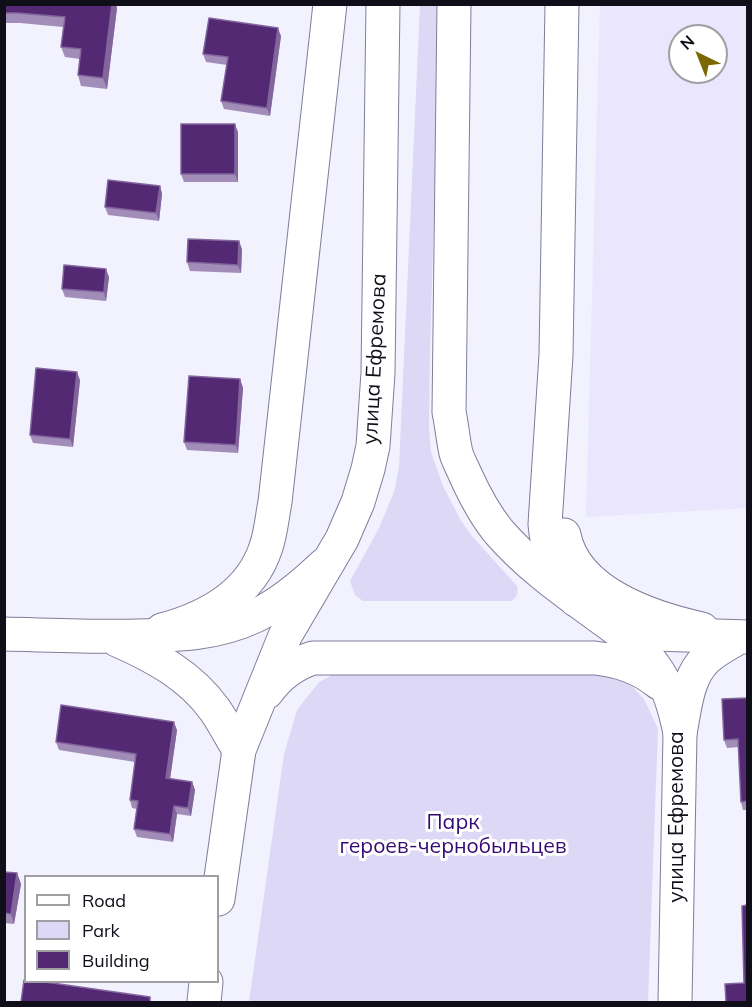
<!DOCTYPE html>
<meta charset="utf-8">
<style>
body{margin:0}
#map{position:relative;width:752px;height:1007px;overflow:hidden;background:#f2f1fe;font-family:Mulish,sans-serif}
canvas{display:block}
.frame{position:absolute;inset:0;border:6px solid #100f19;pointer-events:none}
.legend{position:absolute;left:24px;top:875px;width:195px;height:108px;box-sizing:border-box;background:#fff;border:2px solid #9f9fa3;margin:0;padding:8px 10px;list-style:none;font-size:18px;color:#100f19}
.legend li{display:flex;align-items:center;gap:12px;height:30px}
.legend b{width:30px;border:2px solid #9f9fa3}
.north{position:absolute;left:668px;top:24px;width:60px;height:60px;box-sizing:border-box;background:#fff;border:2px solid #9f9fa3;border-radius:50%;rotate:317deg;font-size:16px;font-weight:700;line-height:24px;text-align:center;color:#100f19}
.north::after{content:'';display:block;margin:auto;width:21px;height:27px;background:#7b6800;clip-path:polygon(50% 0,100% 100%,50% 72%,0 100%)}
</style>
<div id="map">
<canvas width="752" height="1007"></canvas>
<div class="frame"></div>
<ul class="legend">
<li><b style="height:8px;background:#fff"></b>Road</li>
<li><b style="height:16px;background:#dcd8f6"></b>Park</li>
<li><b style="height:16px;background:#532974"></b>Building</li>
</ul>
<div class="north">N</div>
</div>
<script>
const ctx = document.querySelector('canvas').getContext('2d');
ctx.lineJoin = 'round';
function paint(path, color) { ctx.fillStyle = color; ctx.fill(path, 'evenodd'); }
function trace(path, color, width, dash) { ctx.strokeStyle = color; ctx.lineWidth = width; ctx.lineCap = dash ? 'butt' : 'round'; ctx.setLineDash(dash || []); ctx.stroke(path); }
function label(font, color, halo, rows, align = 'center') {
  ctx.font = font + ' Mulish,sans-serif'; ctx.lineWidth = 6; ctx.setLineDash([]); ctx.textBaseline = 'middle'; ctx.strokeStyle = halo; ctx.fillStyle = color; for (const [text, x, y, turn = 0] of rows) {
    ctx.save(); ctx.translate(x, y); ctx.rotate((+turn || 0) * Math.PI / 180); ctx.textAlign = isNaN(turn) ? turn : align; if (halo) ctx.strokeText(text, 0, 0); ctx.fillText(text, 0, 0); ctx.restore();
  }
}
paint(new Path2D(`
 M600,5H747V508L586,517ZM680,36H716V72H680Z`), '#e9e6fd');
paint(new Path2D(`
 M420,5H440L430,351L429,428L431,452L443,486L460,519L471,535L517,586C518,593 518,597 511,601H363L355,595L350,581L379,528L394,492L399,467Z
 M346,668H589L624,678L644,699L658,729L648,1002H249L284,754L297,710L319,682Z`), '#dcd8f6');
const street = new Path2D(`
 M562,4L556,355L545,524C547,553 558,577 576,600
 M564,535C575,593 652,618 702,629
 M162,630C207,618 251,594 266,547C271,533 272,517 275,502L330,4`);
const secondary = new Path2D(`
 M618,630L654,634L748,637
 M4,634C49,635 93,637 138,636C178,635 217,634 255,616C281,604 303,585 324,565
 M117,640C154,656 191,676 215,710C224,723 231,737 239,750
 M680,733C685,708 687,676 707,658C716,650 728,644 739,637`);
const primary = new Path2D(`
 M454,4L449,412C452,426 453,440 456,453C458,460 462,467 465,474C474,494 485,515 499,532C525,562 557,586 589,609C612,626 638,642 654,666C669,686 675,709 680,733L675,1002
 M267,692C279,675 294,664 313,658H595C619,661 640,667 659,683
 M218,899L239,750L285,636L342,539L358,502L368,469L373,446L378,373L383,4
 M204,1002L206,982`);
trace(street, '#807d99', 35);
trace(secondary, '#807d99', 35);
trace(primary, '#807d99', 35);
trace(street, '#fff', 33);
trace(secondary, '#fff', 33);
trace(primary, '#fff', 33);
paint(new Path2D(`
 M4,4L117,8L107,89L81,86L78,75L80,59L65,57L61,47L63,27L20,23H4Z
 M281,36L270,116L224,109L221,101L227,65L206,62L203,54Z
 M238,132V182H184L181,174Z
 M160,186L162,194L159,221L108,215L105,207Z
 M242,249L241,273L190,271L187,262Z
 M109,277L106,301L65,297L62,289Z
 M240,379L243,388L238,453L187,450L184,442Z
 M80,380L73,447L33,443L30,435Z
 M747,698V810H743L741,802L739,747L727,748L724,740Z
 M177,730L170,779L192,782L195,790L191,816L177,814L173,842L137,837L134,829L137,809L132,808L130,800L135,762L59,750L56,742Z
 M4,872L17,873L21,884L14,924L4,923Z`), '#a28db9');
paint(new Path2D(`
 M112,4H116L117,8L107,89L103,78Z
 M278,28L281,36L270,116L267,108Z
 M235,124L238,132V182L235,174Z
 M160,186L162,194L159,221L156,213Z
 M239,241L242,249L241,273L238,265Z
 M106,269L109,277L106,301L104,292Z
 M77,372L80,380L73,447L70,439Z
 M240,379L243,388L238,453L236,445Z
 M174,722L177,730L169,786L166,778Z
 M192,782L195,790L191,816L188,808Z
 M174,806L177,814L173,842L170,834Z
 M17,873L21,884L14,924L11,914Z`), '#83659d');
const building = new Path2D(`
 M4,4H112L103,78L78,75L81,49L61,47L65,17L17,13H4Z
 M209,18L278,28L267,108L221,101L228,57L203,54Z
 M181,124H235V174H181Z
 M108,180L160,186L156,213L105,207Z
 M188,239L239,241L238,265L187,262Z
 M64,265L106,269L104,292L62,289Z
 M36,368L77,372L70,439L30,435Z
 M189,376L240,379L236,445L184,442Z
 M747,698V801L741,802L738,739L724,740L722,699Z
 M61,705L174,722L166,778L192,782L188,808L174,806L170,834L134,829L138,801L130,800L136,754L56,742Z
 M4,872L17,873L11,914L4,913Z
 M747,905V1002H726L725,984L744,983L742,906Z
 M24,980H26V981H38L150,997V1002H21Z`);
paint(building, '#532974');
trace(building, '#83659d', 1.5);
label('21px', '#100f19', '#fff', [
 ["улица Ефремова",375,359,-87],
 ["улица Ефремова",677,817,-90]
]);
label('21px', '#340973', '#fff', [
 ["Парк",453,823],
 ["героев-чернобыльцев",453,847]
]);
</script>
